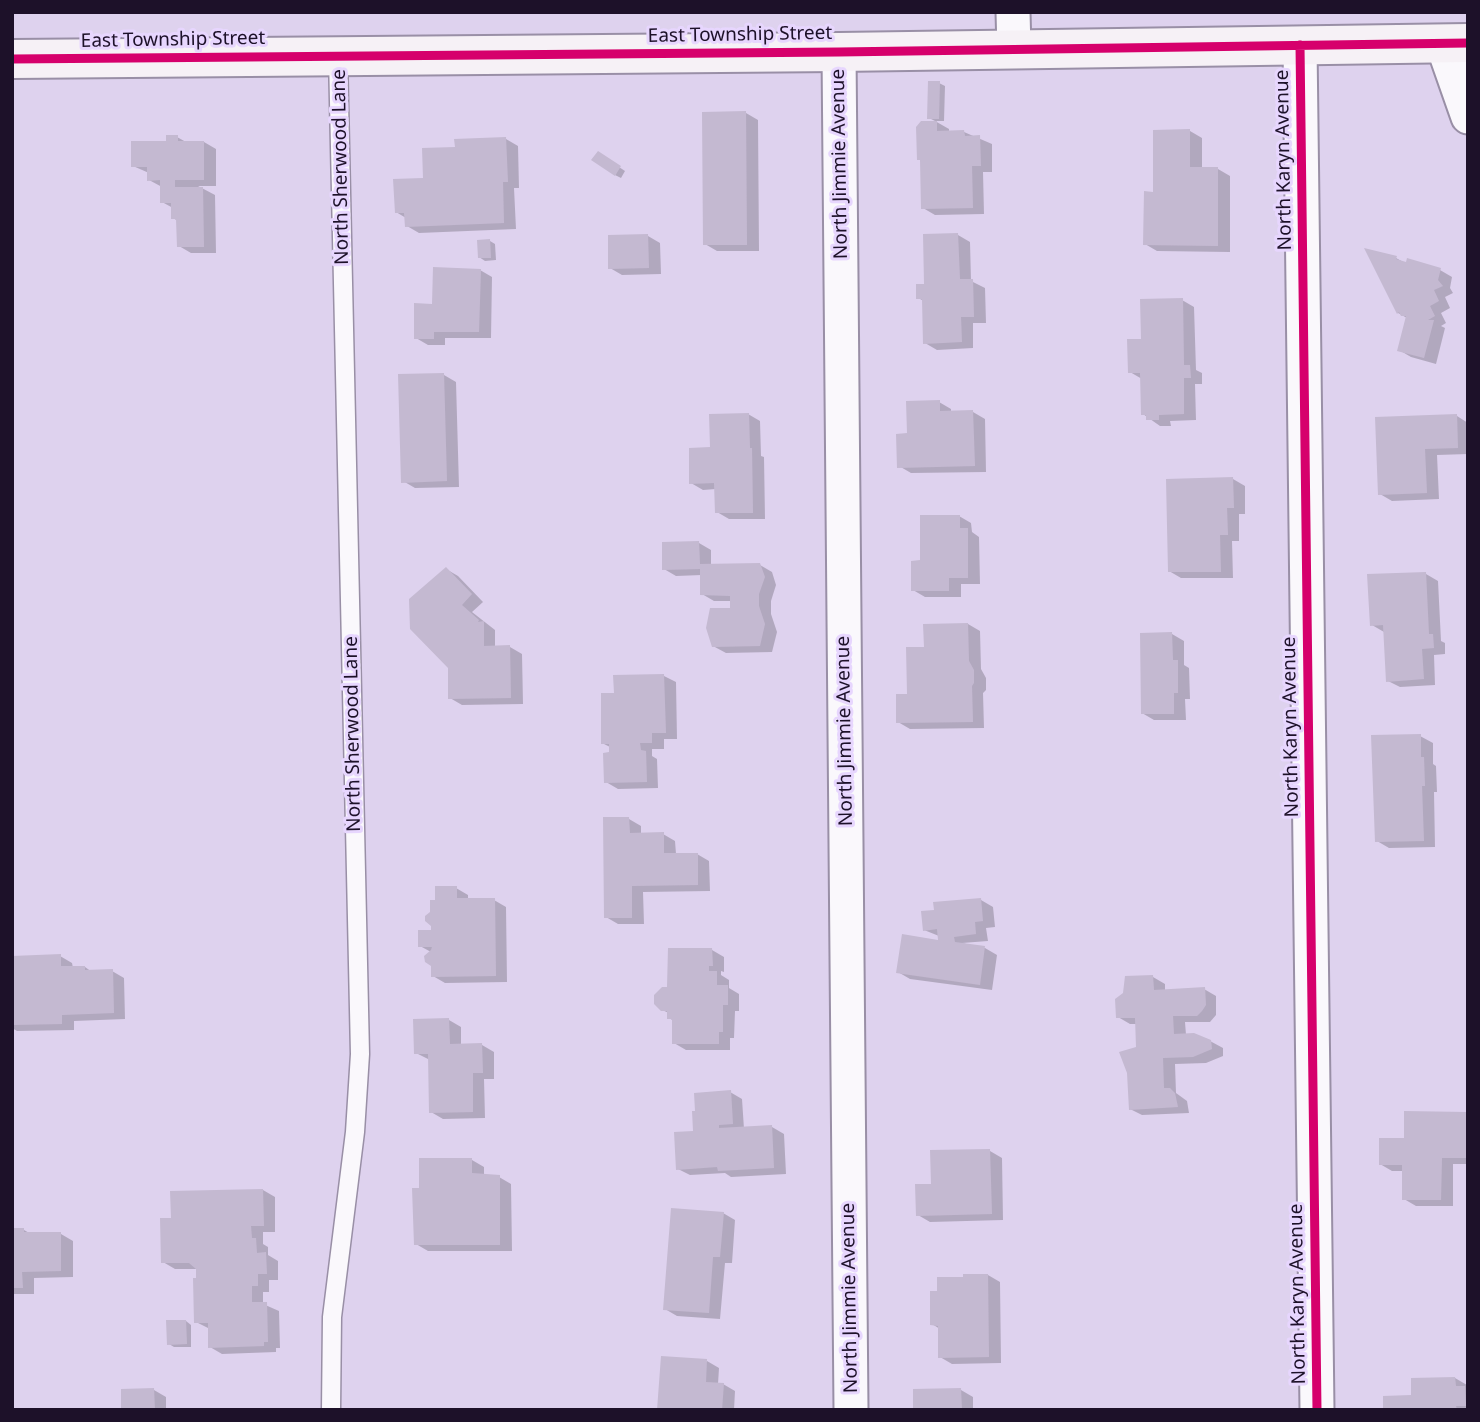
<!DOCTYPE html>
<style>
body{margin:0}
#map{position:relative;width:1480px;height:1422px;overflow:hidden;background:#ded2ee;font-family:"Noto Sans",sans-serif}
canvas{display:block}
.frame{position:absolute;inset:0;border:14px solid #1d1129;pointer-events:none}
</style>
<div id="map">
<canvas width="1480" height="1422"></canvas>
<div class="frame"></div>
</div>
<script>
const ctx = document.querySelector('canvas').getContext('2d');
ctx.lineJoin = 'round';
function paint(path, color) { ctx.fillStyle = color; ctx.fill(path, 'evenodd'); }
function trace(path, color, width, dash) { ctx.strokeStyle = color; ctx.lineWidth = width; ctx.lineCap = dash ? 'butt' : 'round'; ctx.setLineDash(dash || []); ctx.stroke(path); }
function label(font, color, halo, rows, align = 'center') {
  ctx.font = font + ' "Noto Sans",sans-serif'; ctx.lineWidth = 6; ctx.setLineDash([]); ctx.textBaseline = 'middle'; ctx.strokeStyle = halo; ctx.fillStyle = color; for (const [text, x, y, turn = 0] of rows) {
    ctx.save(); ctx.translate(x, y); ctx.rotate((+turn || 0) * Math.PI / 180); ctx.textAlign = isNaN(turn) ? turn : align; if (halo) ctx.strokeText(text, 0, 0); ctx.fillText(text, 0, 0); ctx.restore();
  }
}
paint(new Path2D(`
 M939,83L945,86L944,121H935L949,129V132H964L992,144V172H983L984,214L935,215L923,208L922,161L918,159L937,122L929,118Z
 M746,113L758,120L759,251H717L705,244Z
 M1190,131L1202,138V169H1218L1230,176V252L1157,251L1145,244L1155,193Z
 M177,137L186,142H204L216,149V186H198L215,195L216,253H191L179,246L178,221L173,218V208L162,202V187L149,180V173L133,166Z
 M506,139L518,146L519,188H514L516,229L419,233L407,226L406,218L396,212L425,179L456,149Z
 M598,153L625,171L621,178L615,175Z
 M958,235L970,242L971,281L985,288L986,323H973V348L937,350L925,343L924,301L918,298Z
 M648,236L660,243L661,274L622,275L610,268Z
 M490,241L495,244L496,260L485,261L479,257Z
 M1368,251L1396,258L1407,264L1440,270L1452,277L1450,288L1453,293L1445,297L1450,308L1441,313L1446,323L1441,326L1445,328L1436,364L1411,357L1399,350L1407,318L1398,313Z
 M480,270L492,277L491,338H445V345H428L416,338L433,306Z
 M1182,300L1194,307L1196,370L1202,373V384H1195L1196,420L1170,421L1171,426H1160L1143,414L1142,379L1130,372L1143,340Z
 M444,375L456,382L459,487L415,488L403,481Z
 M939,402L951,409V412H973L985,419L986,472L911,473L899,466L909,435Z
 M748,414L760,421L761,456L764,457L765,519H729L717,512L716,489L703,490L691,483L711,449Z
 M1457,416L1468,423V454L1437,455L1439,499L1392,501L1380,494Z
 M1233,479L1245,486V514H1239V541H1232L1233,578H1181L1169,571Z
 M959,516L971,523L972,532L979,537L980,584H961V597H925L913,590L922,562Z
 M699,543L711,550V565H760L772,572L776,585L771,601V614L777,632L772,652L726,653L713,646L732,610V601H714L702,594V575L676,576L664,569Z
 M446,569L458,576L483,602L472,612L495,630V647H510L522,654L523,704L462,705L450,698Z
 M1426,574L1438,581L1441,641L1445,643V654L1434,655L1435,685L1400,687L1388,681L1384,632L1372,625Z
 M968,624L980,631L981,669L986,678V690L983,693L984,728L910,729L898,722L926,648Z
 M1172,634L1184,641V665L1189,668L1190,699H1185L1186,720H1154L1142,713Z
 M664,676L676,682L677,739H664V749H652V756L657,759L658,788L618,789L606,782L610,747L602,743L616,695Z
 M1420,736L1433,743V764L1436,766L1437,792H1434L1435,847L1389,848L1377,841Z
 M629,819L641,826V834H663L675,841L676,854H697L709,861L710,891L643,892L644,924H618L606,917Z
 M456,888L468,895V900H494L506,907L507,982L445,983L433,976L431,952L420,946L433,932L437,902Z
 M981,900L993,907L995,927L986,928L988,941L962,943L985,948L997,955L992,990L910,979L898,972L940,942L939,936L924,930Z
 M712,950L724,957V972L721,971V975L729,980V988L739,994V1011H735L734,1038H730V1050H686L674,1043V1021L669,1018V1013L662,1010L669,988Z
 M60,956L72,963L73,968L85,967L92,972L112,971L124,978L125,1019L74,1021V1030L17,1031L12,1028V957Z
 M1153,977L1165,984V991L1204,989L1216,996V1015L1210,1022H1185L1186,1035L1210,1041L1223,1048V1056L1206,1063L1175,1064L1176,1093L1187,1101L1189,1113L1142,1115L1130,1109L1138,1049L1137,1024H1130L1118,1017Z
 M449,1020L461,1027V1046L482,1045L494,1052V1079H484L485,1118L443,1119L431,1112L430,1060L416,1053Z
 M730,1092L742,1099L744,1129L772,1127L784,1134L786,1174L731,1177L725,1173L690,1175L678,1169L695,1133Z
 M1468,1114V1164H1453V1206H1416L1404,1199V1171H1392L1380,1164L1405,1140Z
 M990,1151L1002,1158L1003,1220L930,1222L918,1215L932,1186Z
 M472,1160L484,1167V1176L499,1177L511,1184L512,1251H428L416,1244L421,1190Z
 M263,1190L275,1197V1232H263V1244L268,1247V1255L278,1261V1280H269V1292H263V1304L279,1311L280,1348H276V1352L222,1354L210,1347V1329L196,1322L198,1269H175L163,1262L173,1220Z
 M723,1213L735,1220L732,1263H725L720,1319L677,1316L665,1309Z
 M12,1230H24L31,1234H61L73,1241V1277L34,1278V1294H12Z
 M988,1275L1000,1282L1001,1363L952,1364L940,1357V1329L932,1324L939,1292Z
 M186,1321L191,1325V1347H174L169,1344Z
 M707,1361L719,1368L718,1384H723L735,1391L734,1410H659Z
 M1455,1378L1467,1385L1468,1410H1385Z
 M154,1390L166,1397V1410H123Z
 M961,1390L973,1397V1410H915Z`), '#0003');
paint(new Path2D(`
 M928,81H940L939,119H927Z
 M746,111L747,245H703L702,112Z
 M921,121H937V131L964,130L965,136L980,135L981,166H972L973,208L921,209L920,160H917L916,127Z
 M1190,129V167H1218V246L1143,245L1144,191L1153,192V130Z
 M166,135H178V141H204V180H175V187H203L204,247H177L176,219H171V203H160V180L147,181V167H131V141H166Z
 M506,137L508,182H503L504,223L405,227L404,213H395L393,179L423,178L422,148L455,147L454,139Z
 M598,151L621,166L615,176L591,160Z
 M958,233L960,279H973L974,317H961L962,342L923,344L922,299H916V284H924L923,234Z
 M648,234L649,268L608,269V235Z
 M490,239L491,258H478L477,240Z
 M1364,248L1397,256L1396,259L1406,262L1407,258L1441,268L1438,280L1443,286L1434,290L1439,301L1430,306L1435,316L1428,320H1434L1424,358L1397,351L1406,316H1401L1399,312L1397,314Z
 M433,267L481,269L479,332H434V339H414V303L432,304Z
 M1183,298L1184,365H1190L1191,378H1184V414L1159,415V420H1146V415H1141L1140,373H1128L1127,339H1141L1140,299Z
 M444,373L447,481L401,483L398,374Z
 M940,400V411L973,410L975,466L897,468L896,434L907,433L906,401Z
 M749,413L750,448H752L753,513H715L714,483L689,484V448L710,447L709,414Z
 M1457,414L1458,448L1425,449L1427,493L1378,495L1375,417Z
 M1233,477L1234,508H1227L1228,535H1220L1221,572H1168L1166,479Z
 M920,515H960V528H968V578H949V591H911V561L920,560Z
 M699,541L700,564L760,563L765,577L759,594V606L765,624L760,646L712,647L706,628L710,608H730V596L700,595V569L662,570V542Z
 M446,567L472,594L462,605L479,620L478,622L484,621V646L510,645L511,698L448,699V668L410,629L409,599Z
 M1426,572L1429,634H1433L1434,648L1422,649L1424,679L1386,682L1383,625L1370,626L1367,574Z
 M968,623L969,661L974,670V683L972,686L973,722L896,723V694H907L906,647H924L923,624Z
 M1172,632L1173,660H1178V693H1174V714H1141L1140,633Z
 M664,674L666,733H652V743H640L641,750L646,751L647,782L604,783L603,753L609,752V744H601V693H614L613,675Z
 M1421,734V757H1424L1425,786H1422L1424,841L1375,842L1371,735Z
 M603,817H629L630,833L664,832V853H698V885L632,886V918H604Z
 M435,886H457V898H495L496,976L431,977V966L425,962L424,956L431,950L432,947H418V930H431V926L425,921V916L430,912V900H435Z
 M981,898L983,921L975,922L976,934L954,937L955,942L985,946L980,985L896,973L902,934L938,940L937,929L923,931L921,911L934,910L933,902Z
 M668,948H712L713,966H709V971H717V985H728V1005H723V1032H719V1044H672V1019H667V1011H661L654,1004V995L662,987H667Z
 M61,954V966H85V970L113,969L114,1013L62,1015V1024L12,1025V956Z
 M1153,975L1154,990L1205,987L1206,1005L1202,1011L1197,1016H1173L1174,1034L1194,1033L1211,1040L1212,1049L1193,1057L1163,1058L1164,1088H1170L1175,1093L1178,1107L1129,1110L1127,1073L1119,1052L1136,1047L1135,1018H1116L1115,999L1123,993L1125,976Z
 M449,1018L450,1044L482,1043L483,1073H473V1112L429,1113L428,1054H414L413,1019Z
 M731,1090L733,1124L719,1125V1128L772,1125L774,1168L718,1171L717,1167L676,1170L674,1132L693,1131L692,1111H695L694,1093Z
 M1404,1111L1467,1112V1158H1442L1441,1200H1402V1165H1379V1138H1404Z
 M990,1149L992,1214L916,1216L915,1184H931L930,1150Z
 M419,1158H472V1173L500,1175V1245H414L412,1188H419Z
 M263,1189L264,1226H251L252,1238H256L257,1253L266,1252L267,1274H258V1286H252V1302H267L268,1342H264V1346L208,1348V1323H194L193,1278H196V1269L189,1263H161L160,1218H171L170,1191Z
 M671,1208L724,1212L720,1257H713L709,1313L663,1310Z
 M12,1228H24V1232H61V1271L22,1272L23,1288H12Z
 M963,1274H988L989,1357L938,1358V1326L930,1325V1291H937V1277H963Z
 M166,1320H186L187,1344L167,1345Z
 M661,1356L707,1359L706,1382L724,1383L722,1410H657Z
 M1455,1377L1456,1386H1465L1466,1406H1456L1457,1410H1383V1396L1411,1395V1378Z
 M154,1388L155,1410H121V1389Z
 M961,1388L962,1410H913V1389Z`), '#c4b9d1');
const lane = new Path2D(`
 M331,1410L332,1317L355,1132L360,1054L338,56`);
const street = new Path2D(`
 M1013,12L1014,49
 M1442,43L1468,117
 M1300,45L1317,1410
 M839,52L851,1410`);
const secondary = new Path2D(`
 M12,59L839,52L1468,43`);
trace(lane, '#998fa6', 21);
trace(street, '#998fa6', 37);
trace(secondary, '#998fa6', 42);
trace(lane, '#faf8fc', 18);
trace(street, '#faf8fc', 33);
trace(secondary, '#f6f1f6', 38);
trace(new Path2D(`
 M1300,45L1317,1410
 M12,59L839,52L1468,43`), '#d6006c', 9);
label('19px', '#1d1129', '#e7d6fe', [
 ["East Township Street",740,35,-1],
 ["East Township Street",173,40,-1],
 ["North Karyn Avenue",1284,160,-91],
 ["North Jimmie Avenue",840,164,-91],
 ["North Sherwood Lane",341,167,-91],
 ["North Karyn Avenue",1291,727,-91],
 ["North Jimmie Avenue",845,731,-91],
 ["North Sherwood Lane",353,734,-91],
 ["North Karyn Avenue",1298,1294,-91],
 ["North Jimmie Avenue",850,1298,-91]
]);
</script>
